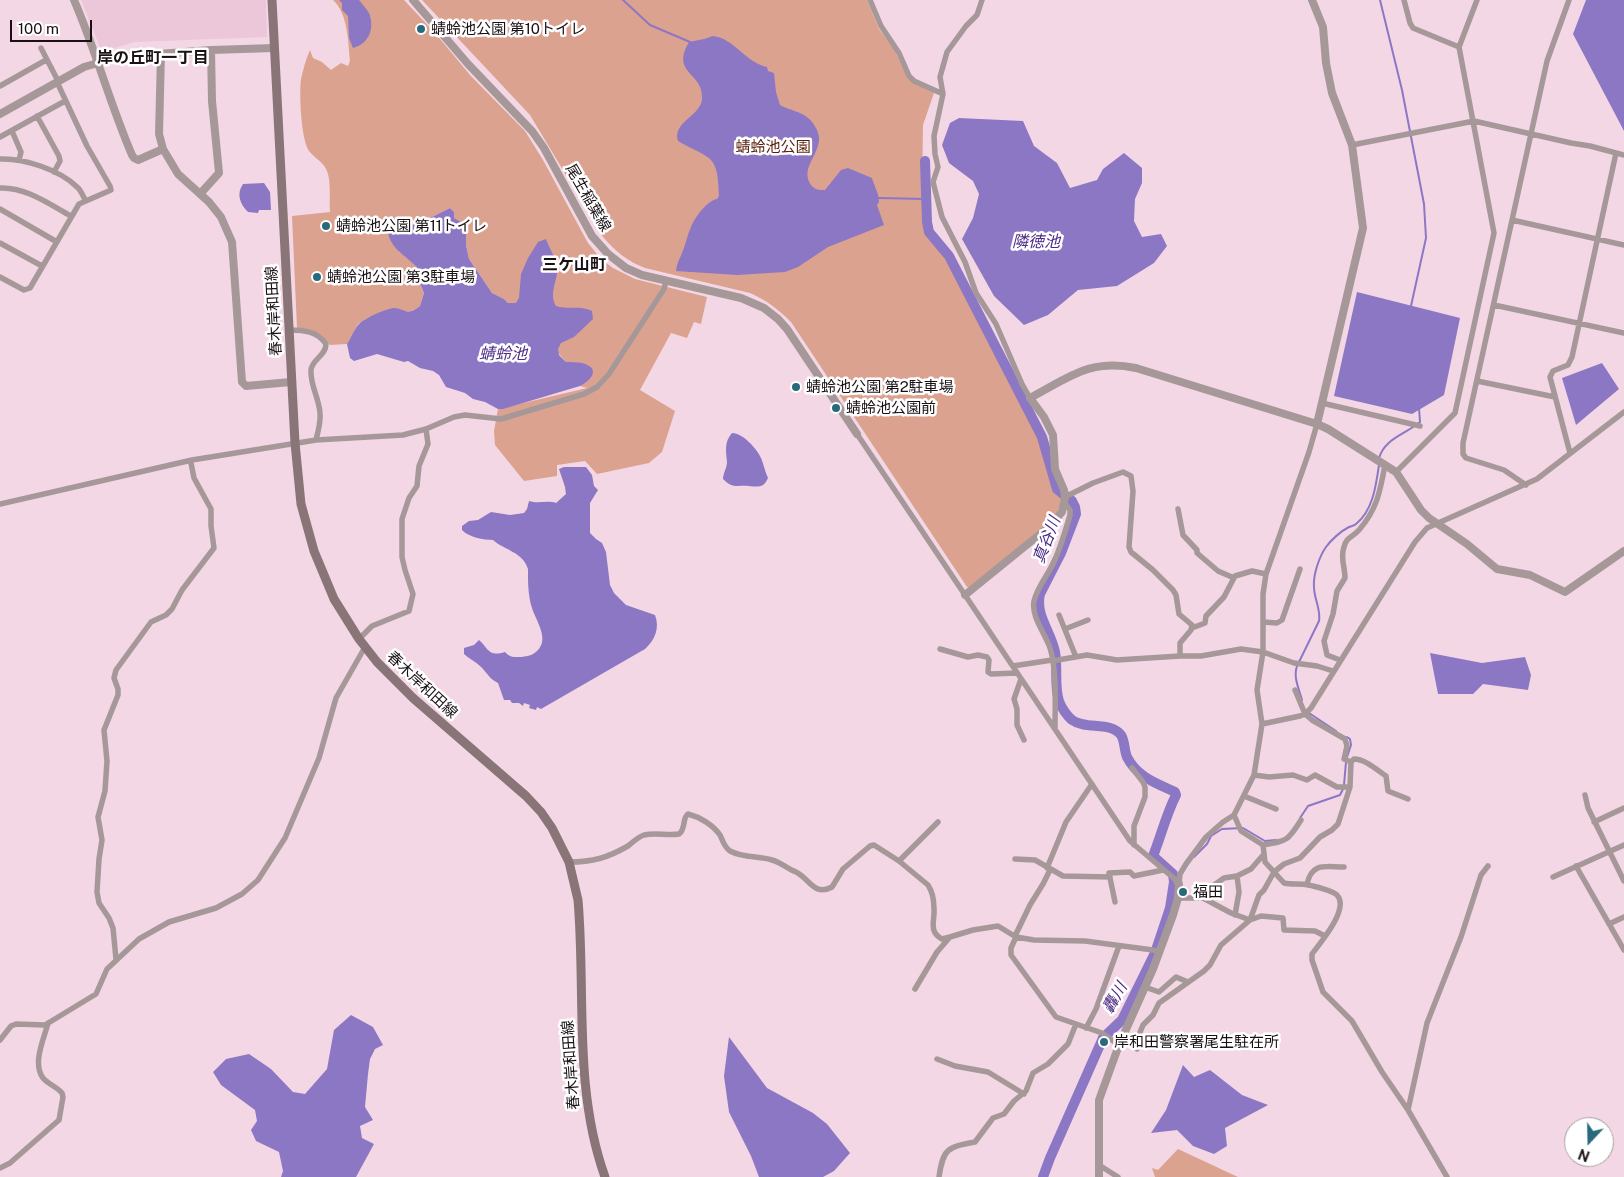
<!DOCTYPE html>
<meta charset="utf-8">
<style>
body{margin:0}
#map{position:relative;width:1624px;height:1177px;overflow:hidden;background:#f4d7e5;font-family:"Public Sans",sans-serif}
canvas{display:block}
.north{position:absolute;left:1564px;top:1117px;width:50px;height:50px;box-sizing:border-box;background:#fff;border:1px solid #a39fa1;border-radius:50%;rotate:201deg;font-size:14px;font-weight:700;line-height:20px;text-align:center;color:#191014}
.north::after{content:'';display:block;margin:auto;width:18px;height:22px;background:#276a7c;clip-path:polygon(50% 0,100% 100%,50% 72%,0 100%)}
.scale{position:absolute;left:10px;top:20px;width:82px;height:22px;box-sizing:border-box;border:2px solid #191014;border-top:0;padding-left:6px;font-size:15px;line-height:18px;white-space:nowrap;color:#191014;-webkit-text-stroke:4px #fff;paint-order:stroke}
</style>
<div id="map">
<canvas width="1624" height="1177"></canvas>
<div class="north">N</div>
<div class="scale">100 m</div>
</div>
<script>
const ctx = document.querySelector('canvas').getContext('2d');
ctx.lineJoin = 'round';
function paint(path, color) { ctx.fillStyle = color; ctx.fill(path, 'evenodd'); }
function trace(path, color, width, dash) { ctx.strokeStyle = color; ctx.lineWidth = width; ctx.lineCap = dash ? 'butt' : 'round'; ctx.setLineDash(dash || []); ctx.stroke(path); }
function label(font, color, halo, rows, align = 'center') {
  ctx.font = font + ' "Public Sans","Noto Sans JP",sans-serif'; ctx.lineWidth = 5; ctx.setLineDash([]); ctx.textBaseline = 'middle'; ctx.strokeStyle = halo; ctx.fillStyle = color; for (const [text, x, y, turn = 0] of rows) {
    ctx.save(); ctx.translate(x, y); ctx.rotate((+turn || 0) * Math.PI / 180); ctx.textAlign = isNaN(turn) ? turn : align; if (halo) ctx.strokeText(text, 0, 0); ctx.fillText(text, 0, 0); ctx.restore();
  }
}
paint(new Path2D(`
 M81,0H266L267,37L134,42L102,52Z`), '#ebc7d9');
paint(new Path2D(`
 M333,0H404L436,34L470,75L525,131L543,160L588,243L601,259L613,268L635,279L707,297L701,324L694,322L687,338L671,333L640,390L675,411L662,452L649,463L597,474L585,461L557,465V476L524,481L495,445L494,431L498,409L587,388L580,386L573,363L566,362L516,304L508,303L504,299L492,293L469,259L466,245L465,226L463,223L454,218V212L450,208L418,224L396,226L399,252L410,259L421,272L419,281L424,293L420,306C410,313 406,313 395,308L366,319L358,324L347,344L330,345C320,334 311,328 297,328L292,216L330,212C329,201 331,185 328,174C325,162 315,159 309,151C301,139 299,94 301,79C303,70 306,59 310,50L313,58L322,62L331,70L341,63L348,66L350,61C348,41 348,14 333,0Z
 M422,0H867L879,29L894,49L908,79L934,93L923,125L922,191L923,213L928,233L948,258L1041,438L1053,484L1055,490L1062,497L1058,512L1056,516L971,587H967L791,322C778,309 766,300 750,293L645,268C627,261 615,251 603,237L530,115Z
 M1178,1149L1238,1177H1155L1152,1168L1158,1170Z`), '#dca290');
paint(new Path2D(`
 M339,0H359C362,4 366,8 369,13C375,28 369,44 353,48L349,38L348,16L342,10V3Z
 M1586,0H1624V131L1573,34Z
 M713,36C734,38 746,63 767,67L768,71L774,73L776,92L780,105C795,113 808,111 817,130C819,135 820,140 818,145C815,159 801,170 811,185C815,190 819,190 825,190L841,170L848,168L872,178C874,186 879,193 879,202L877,205L884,225L828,247L798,267L785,272L737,275L676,271C677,263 679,260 682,253C686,244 687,235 691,227C695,217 707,201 717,199L719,196C718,153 711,160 678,141C672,122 701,116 702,99C704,72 670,74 689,42L704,39Z
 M959,118L1023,121L1034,146L1057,163L1070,188L1097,180L1103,169L1124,153L1142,168V183L1135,199L1134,221L1142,237L1161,234L1167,246L1154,263L1117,286L1078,290L1048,315L1024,325L994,296L962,239L973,218L979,194L973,181L949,163L942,145L950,123Z
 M264,183L270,192L271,210H259L258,213L248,212C240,204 236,194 243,184Z
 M450,208L454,212V218L463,223L465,226L466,235V245L469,259L492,293L504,299L508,303H516L519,298L521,274L528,258L538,242L546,239C549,248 555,256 557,266C559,280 548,292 556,306C568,310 581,305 592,311L593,319L574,337L561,343L558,349L559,355L566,362C571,362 577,362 582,363C601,368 592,380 580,386L503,409H498L485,402L473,399L465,393L446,387L439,375L433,371L420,368L408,361L404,362L377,354L354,361L350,358L347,344C351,338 354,329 359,324C365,318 387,308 395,308C408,310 406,316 420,306L424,293L419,281L421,272C410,257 392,252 388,233L391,228L396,226L418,224Z
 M1357,292L1460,318L1444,395L1412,414L1334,396Z
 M1602,363L1619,389L1576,425L1562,378Z
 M732,433C743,433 757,449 761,458C764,465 765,472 768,478C764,488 758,487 749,486C737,485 733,489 723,479C723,473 727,468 727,462C726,451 724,442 732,433Z
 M564,467H586L592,475L594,486L598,490L590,503V533L596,539L602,543L606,552L610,585L614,593L626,605L655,615C660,628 655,640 645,649L541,709L537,707L536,710L529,708L530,705L524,703L523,706L519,703H512L510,700H504L498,683C489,679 487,672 480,666C475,661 469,659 464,654V648L474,645L479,640C489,649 488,657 505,652C510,658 515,657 522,657C528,656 533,655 537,651C550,639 536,621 532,608C529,599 528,587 528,577C528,575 528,571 528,569C523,552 504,550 493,540C484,540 468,537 462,530V526L469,521L478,520L491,512L510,515L524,513L527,509L529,501C538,504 548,500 556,503L566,494L565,487L559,469Z
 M1430,653L1482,663L1525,657L1531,675L1528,690L1483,684L1473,694H1438Z
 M351,1015L373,1027L383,1045L375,1049L370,1059L368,1074L365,1107L373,1120L360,1126L362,1138L374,1144L356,1177H281L283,1171L279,1152L256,1141L251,1130L257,1121L255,1110L221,1085L213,1072L226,1059L249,1054L271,1069L293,1092L305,1094L327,1069L334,1030Z
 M729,1037L767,1088L813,1113L827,1124L850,1153L834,1171L823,1177H759L751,1156L729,1112L724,1076Z
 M1183,1065L1194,1077L1210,1070L1242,1095L1268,1105L1225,1128L1227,1146L1214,1154L1193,1146L1177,1130L1151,1133L1166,1110Z`), '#8c77c4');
trace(new Path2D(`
 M623,0L650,25L690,42
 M1380,0L1402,90L1424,204L1426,238L1411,306
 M879,198L925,199
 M1417,424L1420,422L1419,408
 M1379,458C1384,441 1400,436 1413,427
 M1299,662L1319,621C1321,609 1314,599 1314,587C1313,575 1319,557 1326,547C1331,540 1341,531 1349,527C1351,526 1354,526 1356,524C1373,510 1376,486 1379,465
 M1297,666C1293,677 1299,689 1302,700
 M1309,713L1336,731
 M1347,737L1350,739L1351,745L1347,757
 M1344,785L1346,762
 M1300,818L1308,806L1340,795L1343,789
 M1194,857L1207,844L1211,836L1222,829L1243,828L1265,841L1276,840`), '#8c77c4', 2);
trace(new Path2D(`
 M925,161L927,222L929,232L949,256L1042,437L1057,489L1072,501L1075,507L1076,514L1061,553L1040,594C1035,616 1051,631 1055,652C1058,668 1054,686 1059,701C1061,707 1067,716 1072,720C1086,730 1110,721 1121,735C1125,741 1124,750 1127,757C1137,777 1156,783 1175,792L1176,795C1166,815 1161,836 1153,856L1173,874L1174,882L1170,908L1155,953L1122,1020L1103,1038L1050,1158L1043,1177`), '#8c77c4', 10);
trace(new Path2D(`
 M870,0L881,26L899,53L909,76L914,81L943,94L934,136L935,154L938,167L933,182L942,217L965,262L976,293L996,324L1022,384L1030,398
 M1459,47L1477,0
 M41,48L58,81
 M0,86L46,60
 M943,94L940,77L947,52L966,26L977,15L982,0
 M37,116L59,156L60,161L54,172
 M12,131L21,152L19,160
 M0,137L65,101
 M1352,145L1474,121L1571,143L1590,146L1624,155
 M0,159C24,158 60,170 77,187C81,190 83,196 85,200
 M0,188C26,187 49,204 71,216
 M0,209L57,242
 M1512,220L1624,245
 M0,243L42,266
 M0,277L24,290L30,288L79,204L111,190L110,186L87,146L57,82
 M1494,305L1624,333
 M289,330C304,330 317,331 326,344C326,356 312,359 311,370C310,385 319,398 320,413C321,421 318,432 316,440
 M1477,381L1555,397
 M1322,403L1420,426
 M857,434L1130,841L1177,881
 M1570,453L1550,377L1553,371L1568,365L1572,357L1616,153
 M1396,472L1455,413L1494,233L1459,47L1413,28L1410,23L1404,0
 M1526,485L1504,470L1466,458L1463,454V443L1547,61L1569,0
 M1065,497L1093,483L1123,472L1131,476L1133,491L1129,547L1131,552L1153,570L1173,590L1176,595L1179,614L1192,625L1191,630L1180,643V656
 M0,504L192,460L316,440L403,435L426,429L454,417L465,415L501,419L584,394L597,387L609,374L664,289L666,281
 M1178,509L1183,535L1197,550V553L1218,571L1234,578
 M1059,615L1076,657
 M1263,622L1277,623L1282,620L1300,569
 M1192,628L1205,623L1206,616L1224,597L1235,576L1252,571L1266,574
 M1065,629L1088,620
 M359,639L372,626L409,611L413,594L405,570L402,557V519L409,498L417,486L419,466L428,444L426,429
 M940,649L968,657L978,655L987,657L989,660L988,672L991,674L1017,673
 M1340,660L1327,655L1324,641L1333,614L1337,591L1345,578C1345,567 1340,558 1344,547C1346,537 1353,537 1359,530C1377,509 1380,492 1385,465
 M1052,661L1087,655L1117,660L1180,656H1201L1241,649L1263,652L1294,663L1317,666L1333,671
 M1013,666L1052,660
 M1021,679L1014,699L1017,709V725L1024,740
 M1295,690L1305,714L1312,720L1345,739L1347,746L1344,759L1351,762L1354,759C1365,759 1377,770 1386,776L1388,791L1408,799
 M1262,724L1300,716L1305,714L1311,708L1415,542L1427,528L1537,479L1624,412
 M1055,729C1055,706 1057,670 1050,648C1045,633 1031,617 1034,601C1037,588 1046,577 1052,566C1060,550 1065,532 1070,515V510L1065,503
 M1132,768L1143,782L1145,787V797L1134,826V845
 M1254,775L1269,777L1293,775L1307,780L1315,775L1337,787H1350
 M1585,795L1588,808L1624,881
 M1244,796L1276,809
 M1234,815L1241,831L1263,845L1265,862L1284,883C1292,885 1300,883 1308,885C1314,886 1333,891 1337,895C1350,909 1320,943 1312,954V960L1323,992L1352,1021L1382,1072L1408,1110L1447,1177
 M1594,822L1624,808
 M1263,845C1287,841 1288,841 1301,820
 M1015,859L1035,860L1063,876L1110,877
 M899,861L938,822
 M569,862C593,862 607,858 628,846C633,842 638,837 644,835C656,832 667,836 679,834C686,829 682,818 688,814C700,817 713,825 720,835C723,841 724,847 730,851C743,858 759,856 772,860C780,862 788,869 796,872C809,878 814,897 832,887L843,869L870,846L874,845L899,861L928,885C932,891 934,901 934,909C935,921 928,931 942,939L950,937
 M1576,866L1624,950
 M1047,868L1066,822L1092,784
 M1553,877L1624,845
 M1179,884L1180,874L1186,864L1206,837L1223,822L1234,815L1254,775L1262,724L1257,690L1263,652V594L1266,574L1309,452L1317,424
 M1307,884C1312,862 1325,867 1344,867
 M1178,898H1203L1231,913L1250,920L1261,916L1283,918L1284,930L1315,931L1325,936
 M1203,898L1210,888L1224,878L1237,876L1251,869L1264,854
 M1115,902L1109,873L1130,872L1134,876L1163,870
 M1235,915L1239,892L1237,876
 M1609,924L1624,917
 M1015,936L1030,905L1043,884L1050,870
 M1016,937L1011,948V955L1056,1017L1102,1033L1119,1045
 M116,959L113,928L109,918L99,903L97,892L99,859L102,840L98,817L105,791L107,761L104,730L118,695V689L114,678L116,670L151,622L166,615L172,609L182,590L214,548L211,526V509L194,478L191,463
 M1145,987L1159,992L1176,977L1188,982
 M915,989L937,952L950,937L973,930L998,926L1016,937L1034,940L1085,941L1153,950L1159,952
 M1086,1028L1096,1009L1119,946
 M1121,1039L1137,1049L1136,1042L1143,1025L1153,1015L1159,1003L1204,971L1210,965L1221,945L1250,920L1259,895L1264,890L1274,872L1284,864L1300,858L1320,837L1332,830L1338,824L1350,787L1351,762
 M0,1040L11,1026L16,1024L45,1025L96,994L107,969L139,939L169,922L216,908L242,894L258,880L285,838L319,758L336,698L365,647
 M937,1059L955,1066L988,1072L1024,1094
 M1408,1110L1427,1023L1461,937L1481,875L1488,866
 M1099,1165L1118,1177
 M0,1168L10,1163L59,1120L63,1097L62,1093C57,1087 48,1084 43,1078C32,1063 44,1039 48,1023
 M939,1177C943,1149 947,1147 975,1142L993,1118L1004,1114L1014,1101L1026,1091L1033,1073L1048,1064L1068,1044L1076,1024`), '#a69899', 5.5);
trace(new Path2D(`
 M74,0C96,51 110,104 132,155L134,158L138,160L163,149
 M413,0L468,64L532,131L544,148L592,236L608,254L626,268L642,275L741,298L764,308L778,319L787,329L857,434
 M1312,0L1323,27L1326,63L1332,93L1352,145L1363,228L1317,424
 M161,54L159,134L163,149L178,174L209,202L221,217L232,242L242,382L246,386L291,382
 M0,114L84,67L119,57L211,50L274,48
 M200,194L219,173L212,101L211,50
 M965,595L1050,526L1062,512L1065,498L1064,490L1055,469L1053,435L1044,417L1030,398C1068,378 1090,358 1136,368L1317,424L1328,429L1396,472L1421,510L1429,518L1467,544L1497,569L1530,575L1565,592L1624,551
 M1099,1177V1100L1119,1045L1153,969L1173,915L1178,898L1179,884L1177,881`), '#a69899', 8);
trace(new Path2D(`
 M272,0L295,443L301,504L314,551L334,599L359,639L377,662L413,698L526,796L541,812L552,828L569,862L578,900C586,993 573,1088 605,1177`), '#897577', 9);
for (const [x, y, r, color] of [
 [421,29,5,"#276a7c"],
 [326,226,5,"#276a7c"],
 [317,277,5,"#276a7c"],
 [796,387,5,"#276a7c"],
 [836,408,5,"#276a7c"],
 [1183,892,5,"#276a7c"],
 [1104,1042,5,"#276a7c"]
]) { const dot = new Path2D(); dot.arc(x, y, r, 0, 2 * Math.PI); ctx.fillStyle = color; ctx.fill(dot); trace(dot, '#fff', 2); }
label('15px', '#191014', '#fff', [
 ["蜻蛉池公園 第10トイレ",431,29],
 ["蜻蛉池公園 第11トイレ",336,226],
 ["蜻蛉池公園 第3駐車場",327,277],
 ["蜻蛉池公園 第2駐車場",806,387],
 ["蜻蛉池公園前",846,408],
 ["福田",1193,892],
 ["岸和田警察署尾生駐在所",1114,1042]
], 'left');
label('15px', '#561e0b', '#fff', [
 ["蜻蛉池公園",773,147]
]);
label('15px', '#191014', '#fff', [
 ["尾生稲葉線",588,198,60],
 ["春木岸和田線",274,311,-93],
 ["春木岸和田線",422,685,43],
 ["春木岸和田線",571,1065,-94]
]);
label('bold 16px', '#191014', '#fff', [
 ["岸の丘町一丁目",153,58],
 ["三ケ山町",574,265]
]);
label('italic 16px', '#4d2b87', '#fff', [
 ["隣徳池",1036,242],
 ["蜻蛉池",503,354],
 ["真谷川",1047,540,-69],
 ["轟川",1115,998,-60]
]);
</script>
